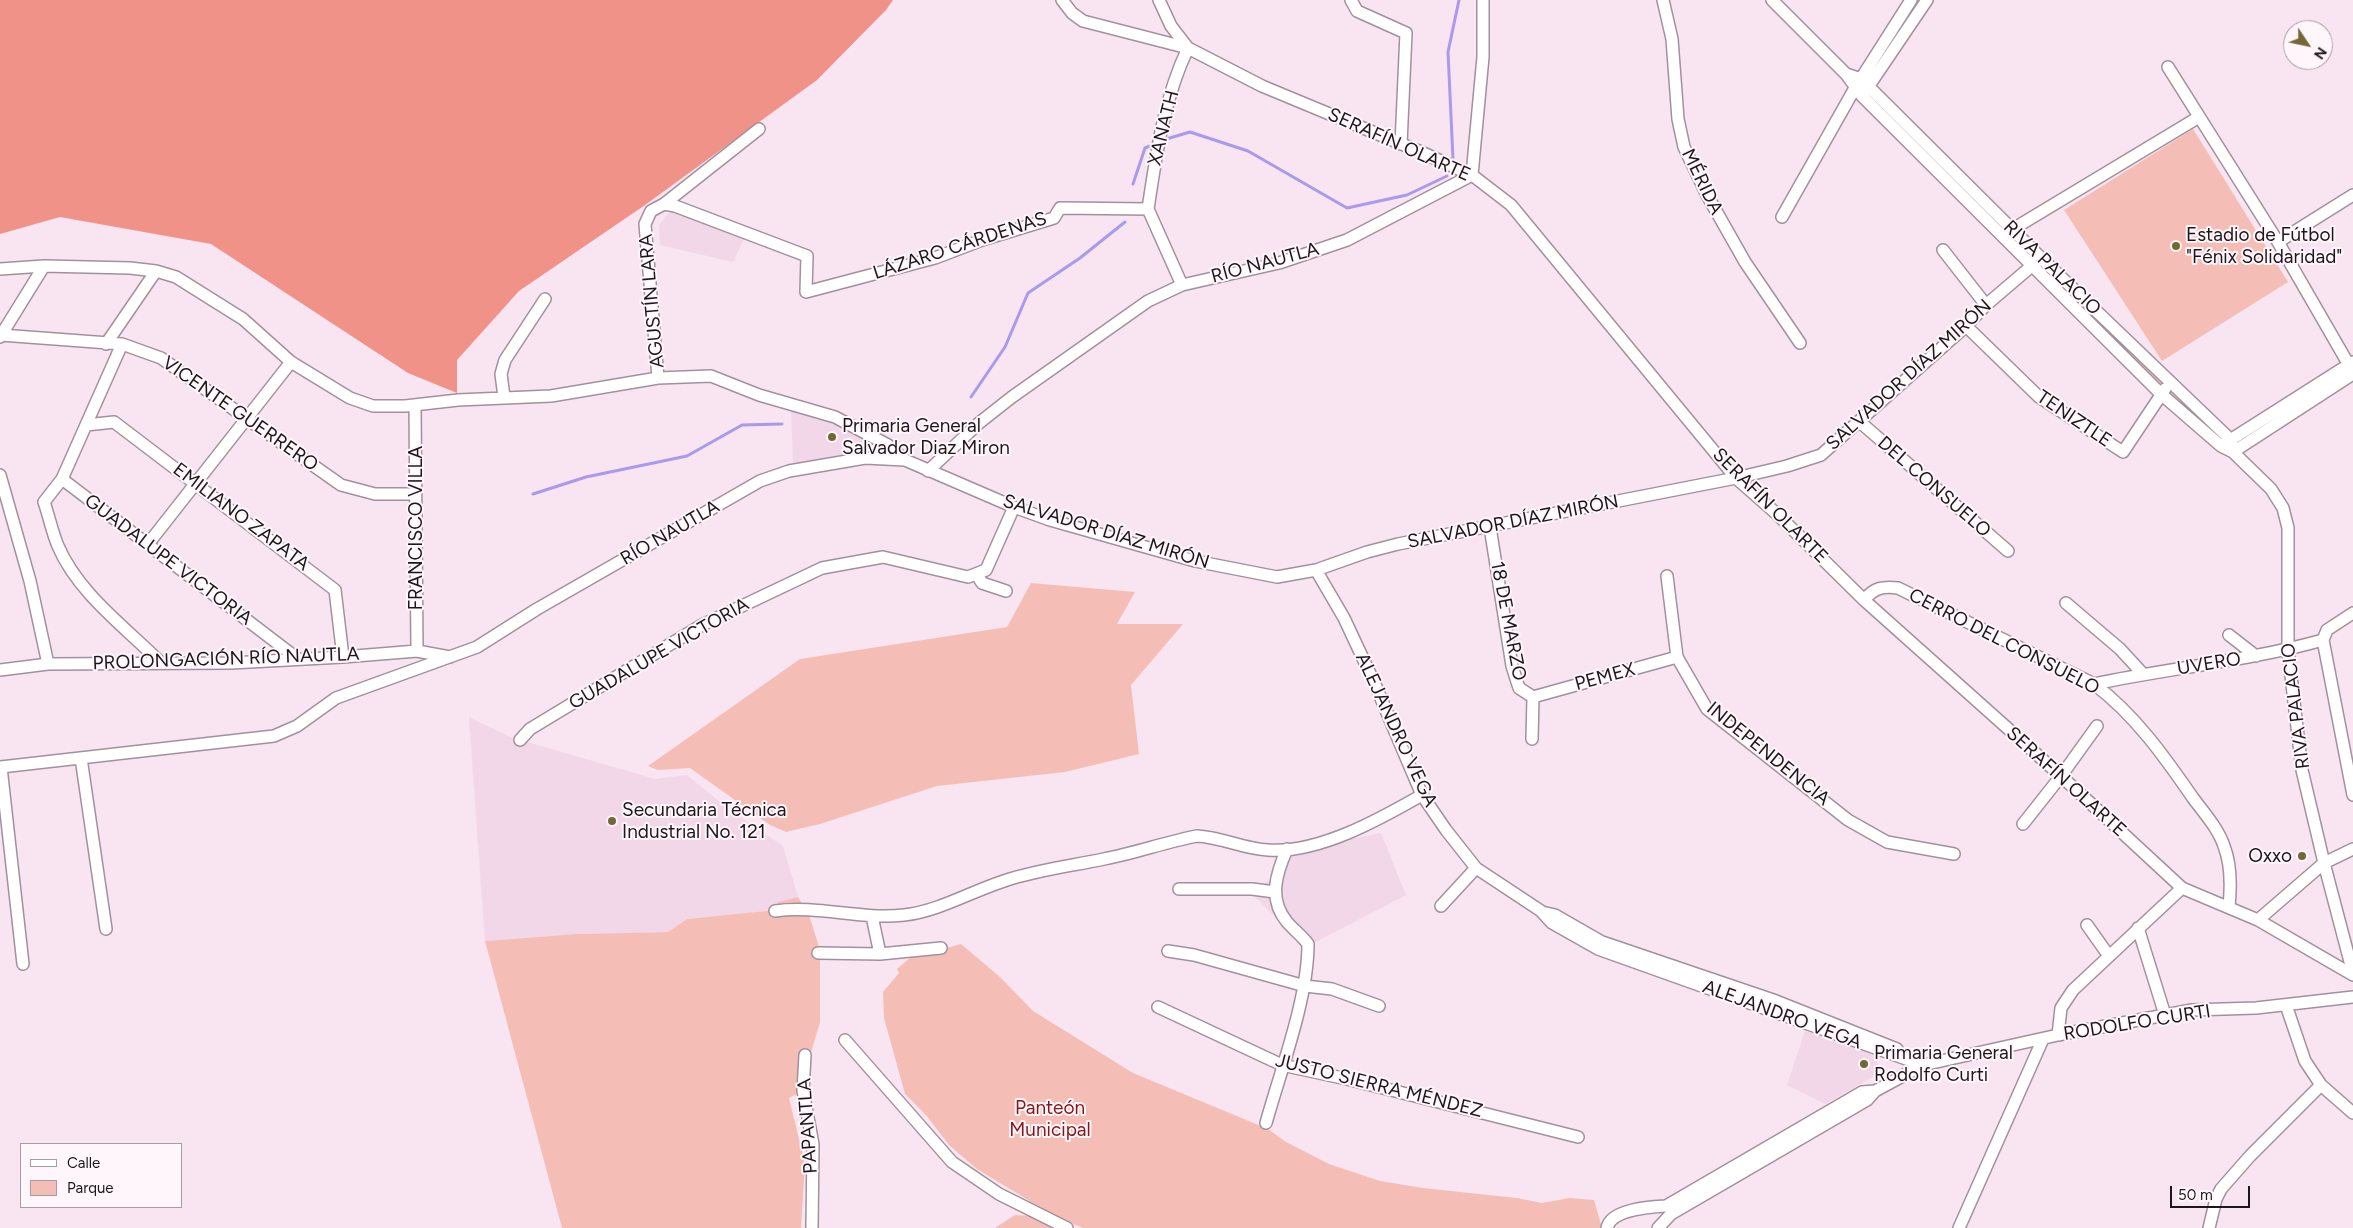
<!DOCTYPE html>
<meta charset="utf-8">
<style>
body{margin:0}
#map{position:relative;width:2353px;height:1228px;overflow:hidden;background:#f8e5f1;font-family:Figtree,sans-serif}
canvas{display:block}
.legend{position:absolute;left:20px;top:1143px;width:162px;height:65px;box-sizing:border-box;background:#fef6fb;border:1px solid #a49da1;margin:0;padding:6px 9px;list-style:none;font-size:15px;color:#1d171b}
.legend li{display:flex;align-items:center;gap:10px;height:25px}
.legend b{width:25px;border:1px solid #a49da1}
.north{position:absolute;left:2283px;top:20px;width:50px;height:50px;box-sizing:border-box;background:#fef6fb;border:1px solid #a49da1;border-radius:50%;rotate:124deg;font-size:14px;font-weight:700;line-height:20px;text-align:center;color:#1d171b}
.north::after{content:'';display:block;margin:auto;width:18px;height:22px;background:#736835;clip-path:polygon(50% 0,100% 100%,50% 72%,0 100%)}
.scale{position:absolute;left:2170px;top:1186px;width:80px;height:22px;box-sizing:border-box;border:2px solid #1d171b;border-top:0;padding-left:6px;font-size:15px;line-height:18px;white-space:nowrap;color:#1d171b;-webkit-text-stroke:4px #fef6fb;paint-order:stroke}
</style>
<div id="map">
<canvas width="2353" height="1228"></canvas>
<ul class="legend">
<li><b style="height:6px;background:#fff"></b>Calle</li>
<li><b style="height:14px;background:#f4beb7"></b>Parque</li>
</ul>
<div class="north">N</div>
<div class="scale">50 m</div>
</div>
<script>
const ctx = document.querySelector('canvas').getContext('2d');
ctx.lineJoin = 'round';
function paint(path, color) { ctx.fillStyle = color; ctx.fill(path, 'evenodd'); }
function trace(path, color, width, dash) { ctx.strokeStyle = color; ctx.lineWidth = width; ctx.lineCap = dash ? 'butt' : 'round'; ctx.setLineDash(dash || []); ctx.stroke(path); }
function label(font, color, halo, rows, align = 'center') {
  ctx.font = font + ' Figtree,sans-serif'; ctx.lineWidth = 4; ctx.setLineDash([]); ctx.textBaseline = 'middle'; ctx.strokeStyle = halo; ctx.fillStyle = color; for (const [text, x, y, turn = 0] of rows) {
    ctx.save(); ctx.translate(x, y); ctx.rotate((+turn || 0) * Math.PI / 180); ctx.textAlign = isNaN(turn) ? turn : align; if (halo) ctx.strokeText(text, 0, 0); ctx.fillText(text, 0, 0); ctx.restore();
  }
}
paint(new Path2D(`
 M681,210L745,237L733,262L660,245L659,225L668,214Z
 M791,407L832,418L878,442V450L793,464Z
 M469,717L510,737L655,779L687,775L726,807L783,846L798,897L778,902L775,910L687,919L668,932L577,934L485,941Z
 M1381,833L1406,895L1306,947L1250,892L1279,875L1287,852Z
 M1805,1031L1877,1052L1878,1074L1825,1104L1787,1085Z`), '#f1d7e8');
paint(new Path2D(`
 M2193,129L2288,282L2162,361L2064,210Z
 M2050,275L2216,433V436L2049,278Z
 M1031,583L1135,592L1117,624H1183L1131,685L1139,754L1065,772L937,786L820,824L786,832L770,825L690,768L658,770L648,766L800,659L1007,627Z
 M798,897L809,915L820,950V1022L799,1093L789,1098L805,1164L801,1228H562L485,941L577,934L668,932L687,919L775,910L778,902Z
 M961,944L1000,977L1033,1011L1133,1073L1268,1129L1286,1142L1329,1164L1380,1181L1423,1188L1517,1198L1542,1203L1570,1198L1594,1200L1602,1228H1083L1056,1217L977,1169L949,1145L926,1115L905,1094L884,1018L883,992L899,973L897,969L918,951H936Z
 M1015,1215L1031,1216L1059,1228H995Z`), '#f4beb7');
paint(new Path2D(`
 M0,0H893L886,10L817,80L645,205L519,291L457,360V393L408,373L211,244L60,217L0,234Z`), '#f19288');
trace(new Path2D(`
 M1163,140L1190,132L1248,151L1347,208L1407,195L1447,176
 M1453,159L1448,52L1459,0
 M1133,184L1145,148L1155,144
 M971,397L1005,347L1028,293L1080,258L1125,222
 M533,494L586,477L687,456L742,425L782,424`), '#a99aeb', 3);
const minor = new Path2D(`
 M1062,0L1072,13L1083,21L1188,48C1164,98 1156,155 1148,209
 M1159,0L1171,26L1188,48L1262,86L1421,152L1472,175L1511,205L1736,478L1778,515L1864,600L2061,776L2182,888L2258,920L2353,975
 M1351,0L1357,11L1406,33L1401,144
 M1663,0L1672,39L1678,119L1684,147L1707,195L1745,262L1800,343
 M1772,0L1846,74L1862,96L2161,394L2221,446L2233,452L2271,489L2283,508L2288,528V650L2302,770L2324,863L2353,973
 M2168,67L2278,242L2353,372
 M1846,74L1861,79L2041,258L2231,440L2233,452
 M1864,93L1927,0
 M664,204L675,206L807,256L806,292L935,258L982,240L1054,218L1060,208L1148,209L1182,285
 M1782,217L1855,88L1911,0
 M2008,232L2199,117
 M2278,242L2353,195
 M1943,250L1986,305
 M0,269L44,266L130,268L156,271L176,277L243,319L291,362L350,398L373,406H405L458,400L551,396L658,378L711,376L759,395L835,417L888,445L905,460L1014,507L1050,520L1195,561L1277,577L1316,570L1367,552L1398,544L1736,478L1787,466L1821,455L1966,326L1986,305L2041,258
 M1966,326L2039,397L2123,452L2165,389
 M1,335L122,344L161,358L341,485L375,494H415
 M0,337L44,266
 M106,344L156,271
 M122,344L62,479L44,502C49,516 52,532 58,546C78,593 125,627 160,662
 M658,378L645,224L651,211L664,204L759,129
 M504,397L501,374L505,360L545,299
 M415,405L417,651
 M1860,422L2008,551
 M86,425L114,422L335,590L343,657
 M2224,444L2353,362
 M2233,452L2353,374
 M928,471L979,423L1012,397L1148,301L1182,285L1279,263L1347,240L1472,175L1483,57V0
 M0,475L30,581L48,664
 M62,479L298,659
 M1490,527L1512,666L1519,688L1533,697L1532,739
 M148,544L291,362
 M1316,570L1344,618L1374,682L1422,795L1446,830L1476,868L1541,911L1552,923L1598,949L1923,1065
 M977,575L982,583L1006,591
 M1667,576L1677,657L1707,709L1848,820L1887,842L1954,854
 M1864,600C1874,588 1882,586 1898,588L2094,684C2135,715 2164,756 2193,798C2204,813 2218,828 2224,846C2231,864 2231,887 2229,906
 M2066,603L2120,649L2143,674
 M2353,613L2327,630L2323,640L2353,795
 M2229,635L2256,656
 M0,670L48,664L231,663L343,657L417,651L450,657
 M2094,684C2170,668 2248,661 2323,640
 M1533,697L1677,657
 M520,740L530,729L702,625L822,568L883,557L968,577L986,570L1014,507
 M81,758L106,929
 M2023,824L2061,776L2097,726
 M1179,889H1252L1275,892
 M1441,906L1476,868
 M775,911C818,905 861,920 904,915C939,911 970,892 1004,881C1036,870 1071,866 1104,859C1135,853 1166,842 1197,836C1221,837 1244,849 1268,850C1318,854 1380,819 1422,795
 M1542,912L1555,915L1602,942L1776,1001L1897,1049
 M872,916L880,954
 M2258,920L2324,863L2353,849
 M2087,925L2109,956
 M2138,928L2165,1015
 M1168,951L1194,955L1305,986L1332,989L1379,1006
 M818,953L880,954L941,948
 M23,964L1,767L274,736L297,726L336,698L477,647L537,609L760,481L789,471L865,458L905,460
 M2286,1005L2305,1061L2321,1085L2353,1113
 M1158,1007L1282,1065L1347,1079L1578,1137
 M2058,1035L2061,1008L2073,990L2182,888
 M845,1040L952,1162L999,1194L1067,1228
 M805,1055L803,1091L813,1144L812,1228
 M1266,1123C1281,1069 1308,999 1308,944C1302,936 1294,930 1287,922C1268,899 1276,874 1287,849
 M1607,1228C1611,1209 1650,1207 1666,1206L1862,1092L1875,1091
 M1658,1228L1671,1214L1867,1100L1875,1091L1923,1065L2058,1035L2192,1010L2256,1008L2353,997
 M1959,1228L2043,1039
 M2209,1228L2216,1199L2221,1189L2250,1156L2321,1085`);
trace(minor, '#a2919c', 14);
trace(minor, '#fff', 11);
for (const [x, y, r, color] of [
 [2176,246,5,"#736835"],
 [832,437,5,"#736835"],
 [612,821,5,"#736835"],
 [2302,856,5,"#736835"],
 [1864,1064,5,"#736835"]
]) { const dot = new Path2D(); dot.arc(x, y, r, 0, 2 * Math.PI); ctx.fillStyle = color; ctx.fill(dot); trace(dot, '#fef6fb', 2); }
label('19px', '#1d171b', '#fef6fb', [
 ["XANATH",1164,128,-76],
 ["SERAFÍN OLARTE",1399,145,24],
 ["MÉRIDA",1702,182,64],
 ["LÁZARO CÁRDENAS",960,246,-18],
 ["RÍO NAUTLA",1265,263,-15],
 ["RIVA PALACIO",2052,268,44],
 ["AGUSTÍN LARA",652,301,-95],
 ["SALVADOR DÍAZ MIRÓN",1909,375,-42],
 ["VICENTE GUERRERO",240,414,35],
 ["TENIZTLE",2074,419,34],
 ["DEL CONSUELO",1934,487,41],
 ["SERAFÍN OLARTE",1770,506,45],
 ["EMILIANO ZAPATA",241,517,37],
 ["SALVADOR DÍAZ MIRÓN",1513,522,-11],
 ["FRANCISCO VILLA",416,528,-90],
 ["SALVADOR DÍAZ MIRÓN",1106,532,17],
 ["RÍO NAUTLA",670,533,-30],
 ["GUADALUPE VICTORIA",168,560,37],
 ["18 DE MARZO",1508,621,79],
 ["CERRO DEL CONSUELO",2004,642,27],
 ["GUADALUPE VICTORIA",659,654,-30],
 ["PROLONGACIÓN RÍO NAUTLA",226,659,-2],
 ["UVERO",2209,664,-9],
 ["PEMEX",1605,677,-15],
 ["RIVA PALACIO",2296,706,-97],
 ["ALEJANDRO VEGA",1396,730,65],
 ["INDEPENDENCIA",1768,754,39],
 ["SERAFÍN OLARTE",2066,782,42],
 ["ALEJANDRO VEGA",1782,1015,20],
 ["RODOLFO CURTI",2137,1023,-9],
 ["JUSTO SIERRA MÉNDEZ",1379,1086,14],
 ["PAPANTLA",808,1126,-94]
]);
label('19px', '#1d171b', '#fef6fb', [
 ["Estadio de Fútbol",2186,235],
 ["\"Fénix Solidaridad\"",2186,257],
 ["Primaria General",842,426],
 ["Salvador Diaz Miron",842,448],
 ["Secundaria Técnica",622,810],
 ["Industrial No. 121",622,832],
 ["Oxxo",2292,856,"right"],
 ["Primaria General",1874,1053],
 ["Rodolfo Curti",1874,1075]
], 'left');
label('19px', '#871617', '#fef6fb', [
 ["Panteón",1050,1108],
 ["Municipal",1050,1130]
]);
</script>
